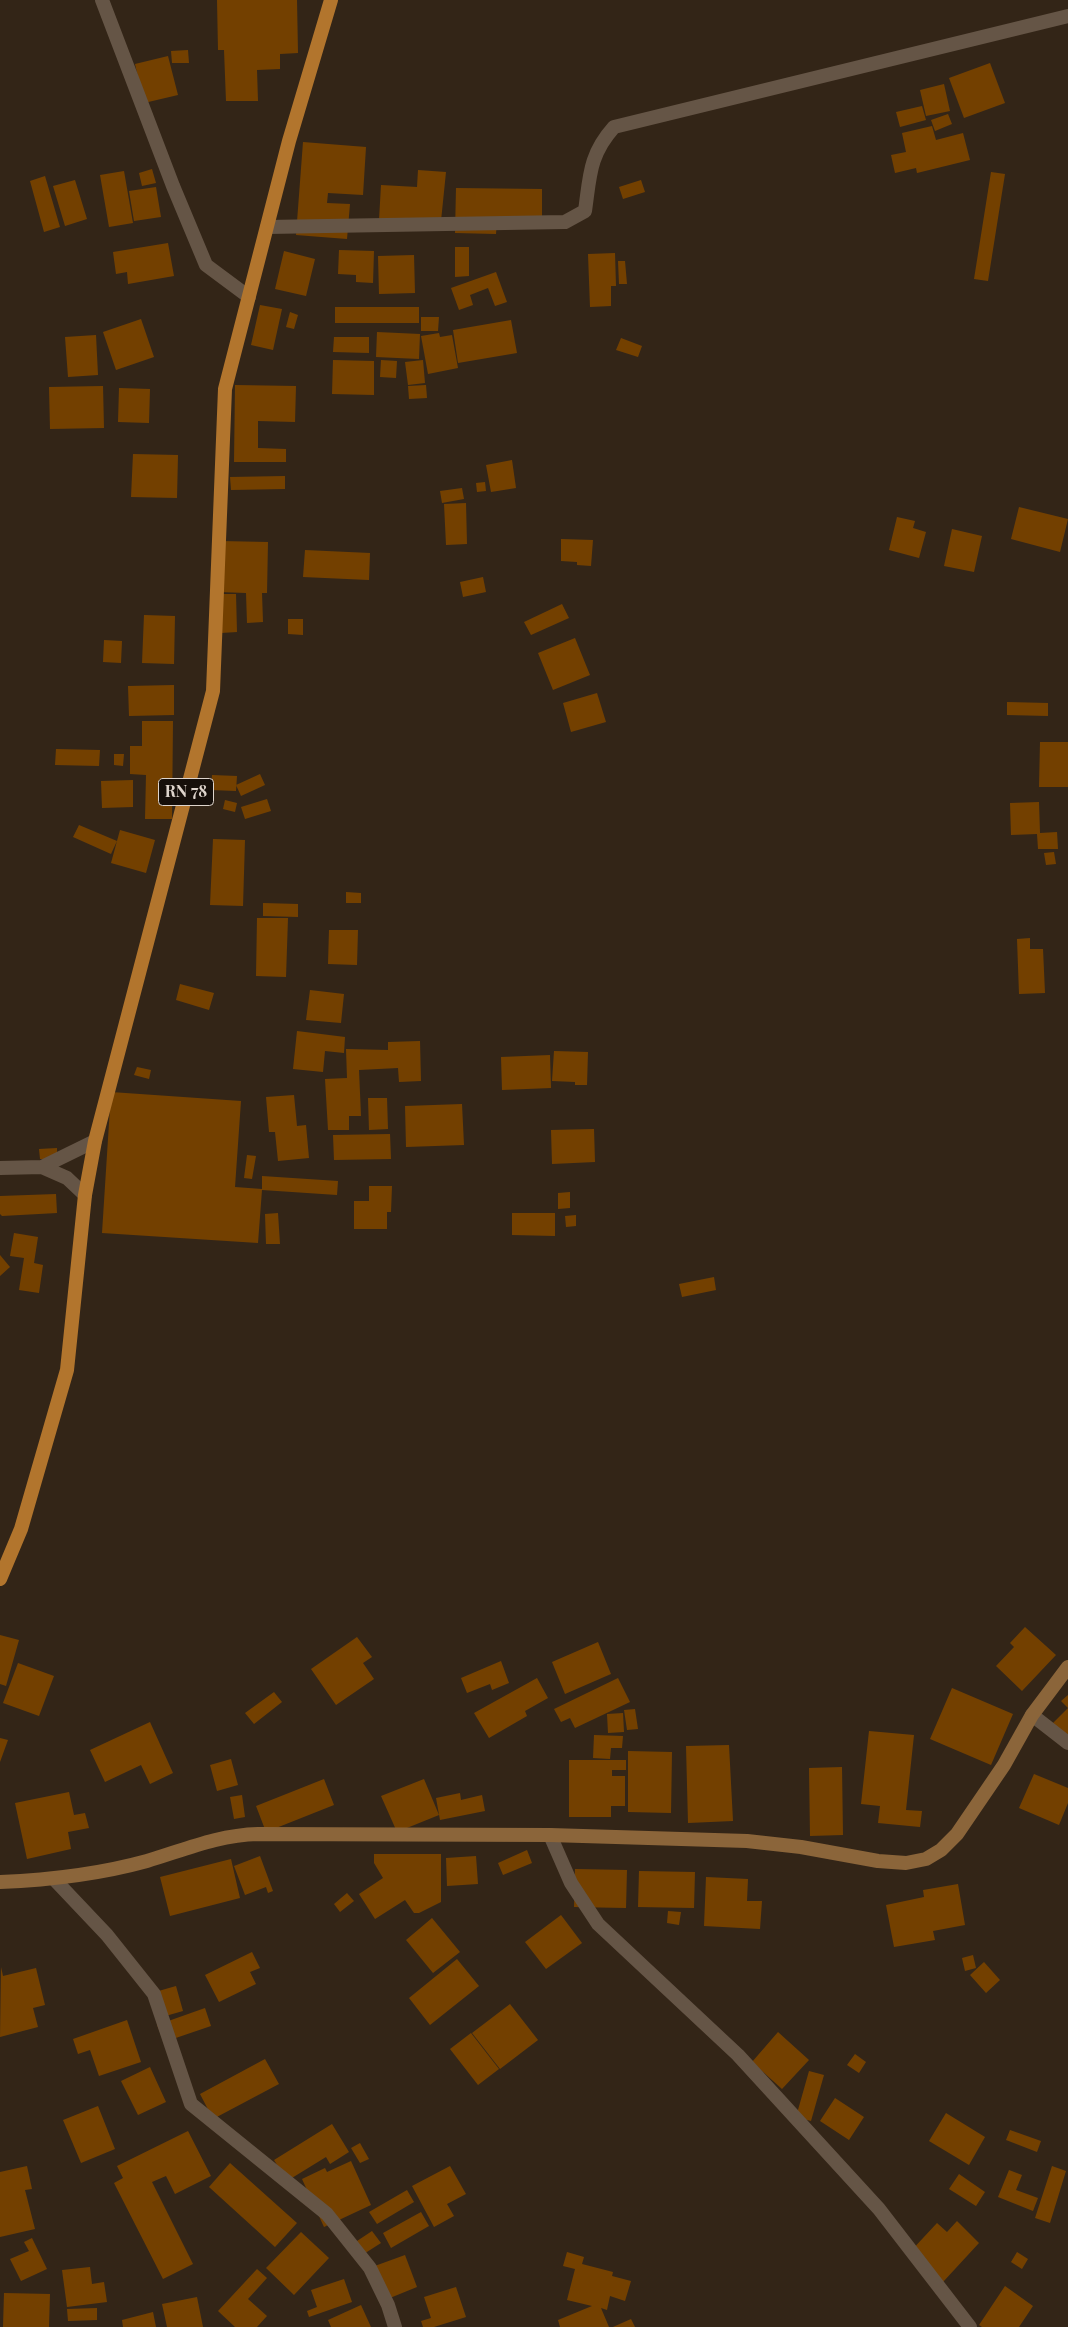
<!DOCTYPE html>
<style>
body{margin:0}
canvas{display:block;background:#332517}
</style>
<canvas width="1068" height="2327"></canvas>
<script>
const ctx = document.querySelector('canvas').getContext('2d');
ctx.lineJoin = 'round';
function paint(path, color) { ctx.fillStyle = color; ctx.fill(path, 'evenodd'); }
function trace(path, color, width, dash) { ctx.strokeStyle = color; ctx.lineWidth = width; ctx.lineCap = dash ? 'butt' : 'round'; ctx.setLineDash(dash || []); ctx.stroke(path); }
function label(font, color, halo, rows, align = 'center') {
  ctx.font = font + ' "Playfair Display",serif'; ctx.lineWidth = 5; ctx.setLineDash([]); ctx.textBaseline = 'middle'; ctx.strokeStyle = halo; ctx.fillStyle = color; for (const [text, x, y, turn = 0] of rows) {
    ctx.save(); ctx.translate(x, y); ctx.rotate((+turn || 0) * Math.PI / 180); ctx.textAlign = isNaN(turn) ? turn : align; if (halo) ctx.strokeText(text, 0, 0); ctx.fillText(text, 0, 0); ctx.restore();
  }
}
paint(new Path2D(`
 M217,0H297L298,53L280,54V69L257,70L258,101H226L224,50H218Z
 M188,50L189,63H172L171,51Z
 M168,56L178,95L144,103L135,64Z
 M990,63L1005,103L964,118L949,78Z
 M944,84L950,111L926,116L920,90Z
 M922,106L926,120L900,127L896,112Z
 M948,114L952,124L935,131L931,120Z
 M932,126L936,140L963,133L970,160L917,173L916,168L895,173L891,155L906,152L902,133Z
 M303,142L366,147L363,195L328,193L327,203L350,204L347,239L296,235Z
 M152,169L156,183L142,186L139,173Z
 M418,170L446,172L441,221L379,220L381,185L417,187Z
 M124,171L133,223L109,227L100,175Z
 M991,172L1005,174L988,281L974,279Z
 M45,176L60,227L44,232L30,181Z
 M75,180L87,219L65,226L53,186Z
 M641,180L645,192L623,199L619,187Z
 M156,187L161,217L134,221L129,191Z
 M456,188L542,189V221L497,220L496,234L455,233Z
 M168,243L174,276L128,284L127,272L116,274L113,252Z
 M455,247H469V276L455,277Z
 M339,250L374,251L373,283L356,282V275L338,274Z
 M284,251L315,259L306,296L275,289Z
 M615,253L616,286H611V306L590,307L588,254Z
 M414,255L415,293L379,294L378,256Z
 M618,261H625L627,284H619Z
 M496,272L507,302L495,306L488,288L470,295L473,305L459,310L451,288Z
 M260,305L282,309L273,350L251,345Z
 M335,307H419V323H335Z
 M290,312L298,315L294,329L286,327Z
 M421,317H439L438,331H421Z
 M141,319L154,357L116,370L103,332Z
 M511,320L517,353L458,363L453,330Z
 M377,332L420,334L419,359L376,357Z
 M439,333L440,337L452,335L458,368L428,374L421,336Z
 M96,335L98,375L68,377L65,337Z
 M334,337H369V353L333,352Z
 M621,338L642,346L638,357L616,350Z
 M333,360L374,361V395L332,394Z
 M381,360L397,361L396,378L380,377Z
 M423,360L425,383L408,385L405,362Z
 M235,385L296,386L295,422L258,421V448L286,449V462H234Z
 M426,385L427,398L409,399L408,386Z
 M103,386L104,428L50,429L49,387Z
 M119,388L150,389L149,423L118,422Z
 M133,454L178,455L177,498L131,497Z
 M512,460L516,488L491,492L486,465Z
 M285,476V489L231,490L230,477Z
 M485,482L486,491L477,492L476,483Z
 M462,488L464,499L442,503L440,491Z
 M466,503L467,544L446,545L444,504Z
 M1019,507L1068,519L1060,552L1011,539Z
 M897,517L915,521L913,528L926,532L919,558L889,550Z
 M952,529L982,536L974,572L944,566Z
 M561,539L593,540L591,566L577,565V562L561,561Z
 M220,541L268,542L267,593H262L263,622L247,623L246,593L219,592Z
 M305,550L370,553L369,580L303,577Z
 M483,577L486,592L463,597L460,582Z
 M220,594H236L237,632L221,633Z
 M562,604L569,618L531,635L524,622Z
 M144,615L175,616L174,664L142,663Z
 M288,619H303V635L288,634Z
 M575,638L590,675L553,690L538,653Z
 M104,640L122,641L121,663L103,662Z
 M174,685V715L129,716L128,686Z
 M597,693L606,722L571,732L563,703Z
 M1007,702L1048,703V716L1007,715Z
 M142,721H173L172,819H145L146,775L130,774V746H142Z
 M1040,742H1068V787H1039Z
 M56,749L100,750L99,766L55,765Z
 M114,754H124L123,766L114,765Z
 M260,774L265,785L241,796L236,785Z
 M212,775L237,776L236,791L211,790Z
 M133,780V807L102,808L101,781Z
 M267,799L271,811L245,819L241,807Z
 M225,800L237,803L235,812L223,809Z
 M1039,802L1040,833L1057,832L1058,849H1038L1037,834L1011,835L1010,803Z
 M79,825L117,841L111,854L73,837Z
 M120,830L155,840L146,873L111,863Z
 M213,839L245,840L243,906L210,905Z
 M1054,852L1056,864L1046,865L1044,853Z
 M346,892L361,893V903H346Z
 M263,903L298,904V917L263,916Z
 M257,918H288L286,977L256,976Z
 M329,930H358L357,965L328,964Z
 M1030,938V949H1043L1045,993L1019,994L1017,939Z
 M180,984L214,993L209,1010L176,1000Z
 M310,990L344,994L341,1023L306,1020Z
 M297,1031L345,1037L344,1053L325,1051L323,1072L293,1069Z
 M420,1041L421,1081L399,1082L398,1068L359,1070L361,1116H349V1130H328L325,1079L347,1078L346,1049L388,1050V1042Z
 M554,1051L588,1052L587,1085H575V1082L552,1081Z
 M550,1055L551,1088L502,1090L501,1057Z
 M137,1067L151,1070L149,1079L134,1075Z
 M111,1092L241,1101L235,1187L262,1189V1176L338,1181L337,1195L262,1190L258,1243L102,1233Z
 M294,1095L297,1126L306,1125L309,1158L278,1161L275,1132H269L266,1097Z
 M368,1098H387L388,1129L369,1130Z
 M462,1104L464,1145L406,1147L405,1106Z
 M594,1129L595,1162L552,1164L551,1130Z
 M390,1134L391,1159L334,1160L333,1135Z
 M57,1148V1159H40L39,1149Z
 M247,1155L256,1156L252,1179L244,1178Z
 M369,1186H392L391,1212H387V1229H354V1201H369Z
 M570,1192V1208L558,1209V1193Z
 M56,1194L57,1213L2,1216L0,1214V1196Z
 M278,1213L280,1244H266L265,1214Z
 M512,1213H555V1236L512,1235Z
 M576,1215V1226L566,1227L565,1216Z
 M14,1233L38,1237L34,1263L43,1265L39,1293L19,1290L24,1258L10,1256Z
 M0,1255L10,1267L0,1276Z
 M714,1277L716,1290L682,1297L679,1284Z
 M1025,1627L1056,1655L1022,1691L996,1666L1014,1647L1010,1643Z
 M0,1635L19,1640L6,1686L0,1684Z
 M357,1637L372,1657L363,1663L374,1679L336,1705L311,1669Z
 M598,1642L611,1674L565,1694L552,1662Z
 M501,1661L509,1683L492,1690L490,1684L467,1693L461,1678Z
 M18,1663L54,1676L39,1716L3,1703Z
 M537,1678L548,1698L525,1711L527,1716L489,1738L474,1713Z
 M618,1678L630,1702L575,1728L570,1718L561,1722L554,1709Z
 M952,1688L1013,1714L991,1765L930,1739Z
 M274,1692L282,1702L254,1724L245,1713Z
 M1068,1695V1745L1050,1726L1068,1708L1061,1701Z
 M635,1709L638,1729L627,1730L624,1710Z
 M623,1713L624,1732L608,1733L607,1714Z
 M150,1722L173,1773L150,1784L141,1765L105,1782L90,1750Z
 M869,1731L914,1735L906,1810L922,1811L920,1827L878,1823L880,1806L861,1804Z
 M594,1735L623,1736L622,1748H611L610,1759L593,1758Z
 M0,1738L8,1740L0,1762Z
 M729,1745L733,1821L688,1823L686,1746Z
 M628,1751L672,1752L671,1813L628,1812Z
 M231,1759L238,1785L217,1791L210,1765Z
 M569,1760H626V1770H612V1776H625V1806H611V1817H569Z
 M842,1767L843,1835L810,1836L809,1768Z
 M1034,1774L1068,1788V1803L1059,1825L1019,1808Z
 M324,1779L334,1805L266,1832L256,1806Z
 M424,1779L439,1815L397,1832L381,1796Z
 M69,1792L74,1815L85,1813L89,1828L68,1832L71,1849L27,1859L15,1803Z
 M460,1793L461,1800L482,1795L485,1811L440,1820L436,1798Z
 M242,1795L245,1817L234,1819L230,1797Z
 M527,1850L532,1863L503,1875L498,1863Z
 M374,1854H441V1902L419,1913H414L405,1900L375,1919L359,1894L383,1878L374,1863Z
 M260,1856L273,1891L268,1893L266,1887L245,1895L234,1866Z
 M476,1856L478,1884L447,1886L446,1858Z
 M231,1859L240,1898L170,1916L160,1877Z
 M575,1869L627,1870L626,1908L574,1907Z
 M639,1871L695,1872L694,1908L638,1907Z
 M706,1877L748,1879L747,1901H762L760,1929L704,1926Z
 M958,1884L965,1925L933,1931L935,1940L894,1947L886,1905L924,1897L923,1890Z
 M347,1893L354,1901L340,1912L334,1904Z
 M668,1911L681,1912L679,1925L667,1923Z
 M561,1915L582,1943L546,1969L525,1942Z
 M432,1918L460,1952L433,1973L406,1940Z
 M252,1952L260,1968L250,1972L256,1984L219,2002L205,1975Z
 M973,1955L976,1968L965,1971L962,1958Z
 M457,1959L479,1986L430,2025L409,1998Z
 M984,1962L1000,1980L986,1993L970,1975Z
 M1,1967L3,1976L36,1968L45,2005L33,2008L38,2027L0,2037Z
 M176,1986L183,2011L162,2017L155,1992Z
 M510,2004L538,2040L500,2069L472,2033Z
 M205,2008L211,2026L164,2042L157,2025Z
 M127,2020L141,2062L99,2076L90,2050L78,2054L73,2039Z
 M778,2032L809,2060L782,2089L752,2062Z
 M471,2033L499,2069L478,2085L450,2049Z
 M855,2054L866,2062L859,2073L847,2065Z
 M265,2059L279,2084L213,2119L200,2094Z
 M150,2067L166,2102L138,2115L121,2081Z
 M809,2071L824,2075L811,2121L796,2117Z
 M835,2098L864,2117L849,2140L820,2121Z
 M98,2106L115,2149L81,2163L63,2120Z
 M946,2113L985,2137L969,2165L929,2141Z
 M332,2124L349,2152L330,2164L326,2157L287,2181L274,2160Z
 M1010,2130L1041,2141L1037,2152L1006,2140Z
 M188,2131L211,2176L175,2194L166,2176L152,2182L193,2264L163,2279L114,2183L123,2178L117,2166Z
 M360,2143L369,2159L360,2163L351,2148Z
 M351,2161L371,2205L324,2227L302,2179L325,2168L327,2172Z
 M230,2163L297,2223L275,2247L209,2187Z
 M27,2166L32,2189L25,2190L35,2229L0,2237V2172Z
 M450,2166L466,2194L447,2204L454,2216L434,2227L412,2186Z
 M1052,2166L1066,2171L1050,2223L1035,2218Z
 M1009,2170L1022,2175L1016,2190L1038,2198L1033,2211L998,2197Z
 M959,2174L985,2192L976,2206L949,2189Z
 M407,2190L414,2202L377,2224L369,2212Z
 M421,2212L429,2226L391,2248L383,2233Z
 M957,2221L979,2243L943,2282L910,2252L937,2223L947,2232Z
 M372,2231L381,2243L359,2257L351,2245Z
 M301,2232L329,2258L294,2295L266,2268Z
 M32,2238L47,2269L21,2281L10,2259L29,2251L24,2242Z
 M567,2252L584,2257L582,2264L613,2272L612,2276L631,2281L625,2301L610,2296L607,2310L601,2308L609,2327H560L558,2320L592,2306L567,2300L575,2269L563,2266Z
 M1017,2252L1028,2259L1022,2269L1011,2262Z
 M405,2255L417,2287L385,2300L372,2267Z
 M90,2267L92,2284L104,2282L107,2302L67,2307L62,2270Z
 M257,2269L267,2278L248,2299L267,2316L257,2327H235L218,2311Z
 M344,2279L352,2302L309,2317L307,2311L317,2307L311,2290Z
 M1005,2286L1033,2306L1019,2327H982L979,2325Z
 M456,2287L466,2317L434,2327H423L421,2321L431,2318L424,2297Z
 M4,2293L50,2294L49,2327H3Z
 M197,2297L203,2327H167L162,2304Z
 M361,2305L371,2327H331L328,2320Z
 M97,2308V2320L68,2321L67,2309Z
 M153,2312L156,2327H123L122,2320Z
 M631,2319L635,2327H613Z`), '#734000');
trace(new Path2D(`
 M102,0L173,186L206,265L249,297
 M267,227L565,222L585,211C590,176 589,155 614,127L1068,16
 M42,1167L67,1178L85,1195
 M0,1168L42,1167L95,1141
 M1032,1715L1068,1743
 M550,1835L571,1883L598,1924L738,2055L879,2209L970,2327
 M54,1879L107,1935L154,1994L191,2104L327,2214L370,2268L388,2305L395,2327`), '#655546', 14);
trace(new Path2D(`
 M0,1882C49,1880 100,1874 147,1861C184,1850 218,1835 258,1834L550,1835L747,1841L801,1847L878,1861L906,1863L926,1859L941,1850L957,1834L1004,1765L1032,1715L1068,1667`), '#8b653a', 14);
trace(new Path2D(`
 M0,1579L21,1529L67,1370L85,1195L95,1141L213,691L225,389L289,141L331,0`), '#b2752d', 14);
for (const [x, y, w] of [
 [186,792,55]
]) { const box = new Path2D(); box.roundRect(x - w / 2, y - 13.5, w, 27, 4); ctx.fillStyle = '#160f0a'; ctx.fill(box); trace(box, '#ded4cc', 1); }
label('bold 16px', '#ded4cc', null, [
 ["RN 78",186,792]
]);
</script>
